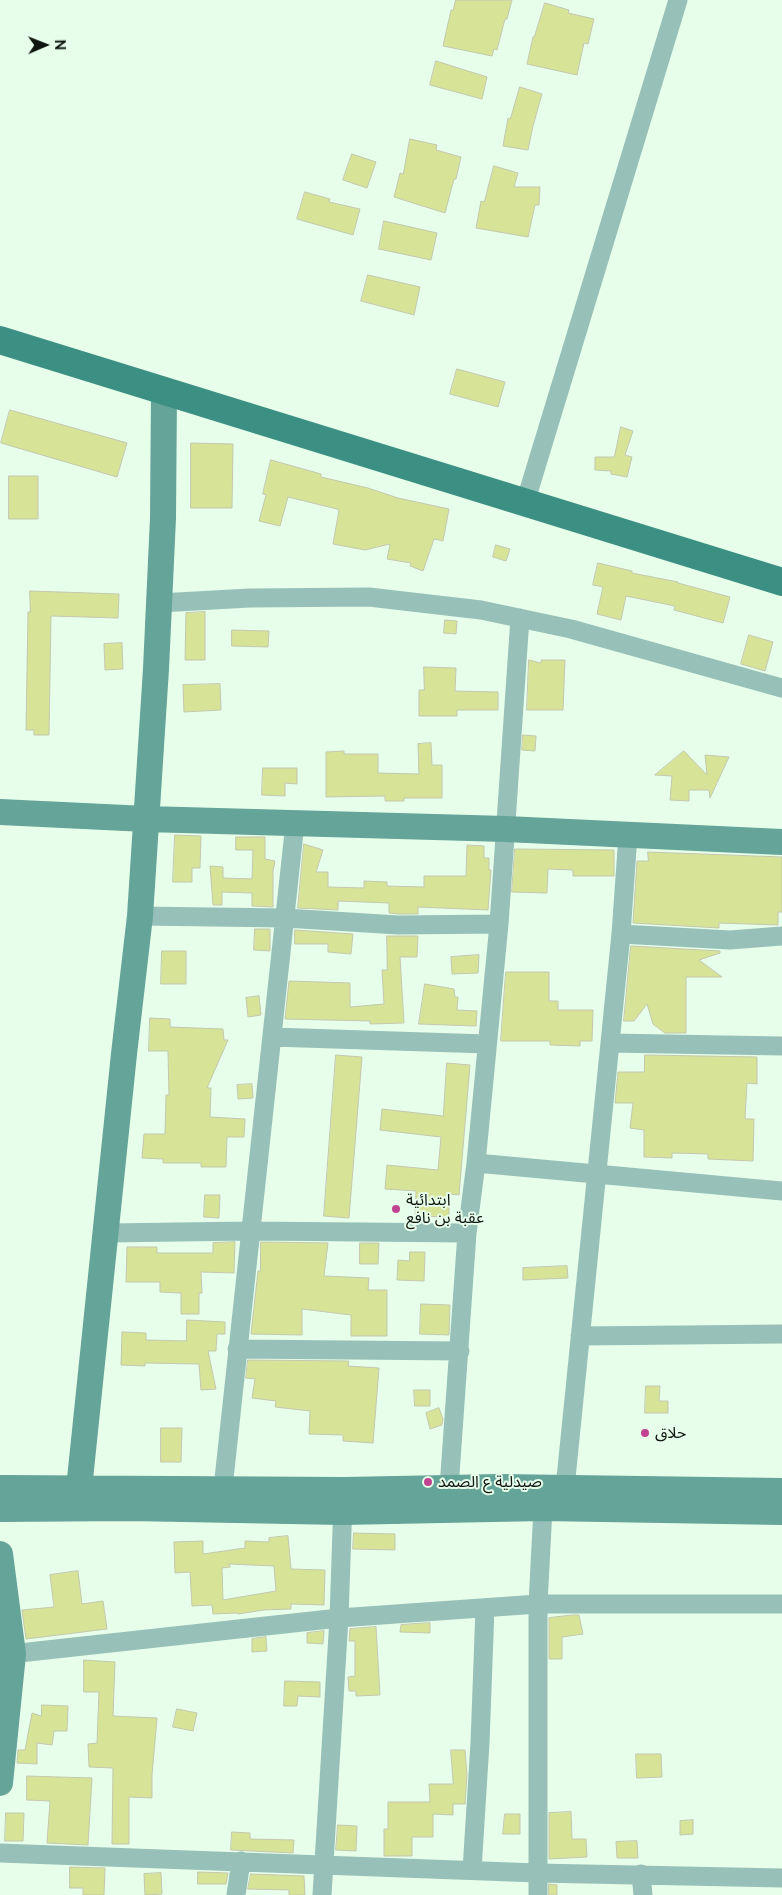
<!DOCTYPE html>
<meta charset="utf-8">
<style>
body{margin:0}
#map{position:relative;width:782px;height:1895px;overflow:hidden;background:#e7feea;font-family:Raleway,sans-serif}
canvas{display:block}
.north{position:absolute;left:20px;top:20px;width:50px;height:50px;-webkit-text-stroke:4px #e7feea;paint-order:stroke;rotate:89deg;font-size:14px;font-weight:700;line-height:20px;text-align:center;color:#0f1710}
.north::after{content:'';display:block;margin:auto;width:18px;height:22px;background:#0f1710;clip-path:polygon(50% 0,100% 100%,50% 72%,0 100%)}
</style>
<div id="map">
<canvas width="782" height="1895"></canvas>
<div class="north">N</div>
</div>
<script>
const ctx = document.querySelector('canvas').getContext('2d');
ctx.lineJoin = 'round';
function paint(path, color) { ctx.fillStyle = color; ctx.fill(path, 'evenodd'); }
function trace(path, color, width, dash) { ctx.strokeStyle = color; ctx.lineWidth = width; ctx.lineCap = dash ? 'butt' : 'round'; ctx.setLineDash(dash || []); ctx.stroke(path); }
function label(font, color, halo, rows, align = 'center') {
  ctx.font = font + ' Raleway,"Noto Sans Arabic",sans-serif'; ctx.lineWidth = 4; ctx.setLineDash([]); ctx.textBaseline = 'middle'; ctx.strokeStyle = halo; ctx.fillStyle = color; for (const [text, x, y, turn = 0] of rows) {
    ctx.save(); ctx.translate(x, y); ctx.rotate((+turn || 0) * Math.PI / 180); ctx.textAlign = isNaN(turn) ? turn : align; if (halo) ctx.strokeText(text, 0, 0); ctx.fillText(text, 0, 0); ctx.restore();
  }
}
const building = new Path2D(`
 M456,0H512L507,19H505L497,50L494,49L492,56L443,46L451,10H453Z
 M545,3L569,10L568,13L594,19L588,44L584,43L577,75L527,64L533,37H534Z
 M436,61L487,77L482,99L430,85Z
 M520,87L542,94L533,126L528,150L503,146L508,118L510,119Z
 M410,139L437,145L436,150L461,157L456,179H454L445,213L394,197L400,173L403,174Z
 M352,154L376,162L367,188L343,180Z
 M494,166L518,173L514,187H540L539,205H535L528,237L476,228L481,201L484,202Z
 M305,192L330,199L329,202L360,209L353,235L297,219Z
 M384,221L437,233L431,260L379,249Z
 M368,275L420,287L414,315L361,301Z
 M457,369L505,382L498,407L450,394Z
 M10,410L127,443L117,477L1,443Z
 M621,427L633,431L625,455L632,457L627,477L611,474V471L595,470V457H614Z
 M191,443L233,444L232,508H191Z
 M271,460L321,474V477L368,488L398,498L449,509L443,541L434,539L423,571L410,566L411,563L387,559L390,544L365,550L333,544L339,510L337,509L288,497L280,526L259,521L266,495L263,494Z
 M9,476H38V519H9Z
 M496,545L510,549L506,561L493,557Z
 M598,563L632,571V573L678,582V583L730,597L723,623L674,610L675,606L626,596L621,620L597,614L603,587L593,585Z
 M30,591L119,594L118,618L51,616L49,735H34V730H26L28,612H30Z
 M205,612V660H185L186,613Z
 M445,620L457,621L456,634L444,633Z
 M232,630L269,631L268,647L232,646Z
 M749,635L773,642L765,671L741,664Z
 M122,643L123,669L105,670L104,644Z
 M529,660L541,663V660H565L563,710H527Z
 M424,667L456,668L455,691L498,692V710H457V716H419V690H424Z
 M220,684L221,710L184,712L183,685Z
 M523,735L536,736L535,751L522,750Z
 M431,743L432,765H442V798H404V801H385V796L326,797V752L344,751V754H378V773L419,774L418,744Z
 M684,751L707,775L705,755L729,757L710,798L709,790H689V801L670,800L672,776L655,775Z
 M263,768H297V784L285,783V796L262,795Z
 M175,835L201,836L200,868H192V882H173Z
 M236,837H265V859L275,861L273,871V907L252,906V893L222,892V905H213L210,866L223,867V878L252,879L253,850H236Z
 M304,844L323,850L316,872H328V887L364,888V881L387,882V886L424,887V876H466L467,845L484,846V858H489V870H491L488,910L418,907V914H398L389,913V903L338,901V910L298,908Z
 M515,849L614,850V876H573V870L548,869L547,893L512,892Z
 M648,852L782,857V912H778V925L719,923V928L633,923L637,861H648Z
 M255,929H270V951L254,950Z
 M295,930L353,934L351,954L328,952V944H295Z
 M387,936H418L417,957H400L404,1023L370,1024V1021L285,1019L289,981L350,983V1007L384,1004L382,970H387Z
 M631,946L720,951V953L699,960L722,977H686V1033H665L653,1024L647,1004L634,1021H624Z
 M162,951H186V984H161Z
 M479,955L478,973L452,974L451,957Z
 M506,972H549V1001H558V1010H593L592,1041H580V1046L550,1045V1041H501Z
 M425,984L454,989L455,997H458L457,1010L477,1011L476,1026L419,1024Z
 M259,996L261,1015L248,1017L246,998Z
 M150,1018L170,1019V1027L223,1029L224,1040H228L207,1088H211L210,1117L245,1119L244,1137H227L226,1167H201V1163H163V1159L142,1158L144,1134H165L166,1095H169L168,1051H149Z
 M336,1055L362,1057L349,1218L324,1216Z
 M645,1055L757,1057V1084L747,1083L745,1119H754L753,1161L708,1159V1154L672,1153V1158L644,1157V1130L630,1128L633,1103H615L618,1072H644Z
 M447,1063L470,1065L459,1195L449,1194V1217L415,1216L416,1191L385,1189L387,1165L438,1170L441,1137L380,1130L382,1109L443,1116Z
 M252,1084L253,1098L238,1099L237,1085Z
 M205,1195H220L219,1218L204,1217Z
 M235,1242L234,1273L201,1272L202,1293H199V1314H181V1293L160,1292V1282H126L127,1247H157V1253H213V1243Z
 M261,1242L328,1243L324,1276L369,1278L368,1290H387V1336H351V1315L302,1309V1335L251,1334L258,1271H260Z
 M360,1243H379L378,1264H360Z
 M410,1252H425L424,1281L397,1280L398,1260L409,1261Z
 M567,1266L568,1278L523,1280V1268Z
 M421,1304L450,1305L449,1335L420,1334Z
 M187,1320L225,1322V1334H217L216,1351H208L216,1389L201,1390L199,1364L145,1363V1366L121,1365L122,1332L146,1333V1340L186,1341Z
 M248,1360L349,1361L348,1366L379,1368L373,1443L343,1441V1435L309,1434L310,1411L275,1407L276,1401L252,1398L255,1379L246,1378Z
 M646,1386H660L659,1401H668V1413H645Z
 M414,1390H430V1406H415Z
 M439,1408L443,1419L442,1425L430,1429L426,1413Z
 M161,1428H182L181,1462H161Z
 M354,1533L395,1534V1550L353,1549Z
 M288,1536L291,1569L325,1570L324,1605L291,1604V1609L264,1610L238,1614L237,1613L213,1614L212,1605L192,1606L190,1572L175,1573L174,1542L203,1541V1554L245,1548V1541L269,1542V1538ZM229,1564L274,1566L276,1591L223,1600L222,1568L230,1567Z
 M78,1571L82,1604L103,1601L107,1629L26,1639L22,1610L54,1607L50,1575Z
 M573,1615H579L583,1634L562,1637V1659H549V1618Z
 M430,1623V1633L400,1632L401,1625Z
 M376,1627L380,1695L356,1696V1691H349L348,1677L355,1676V1641H349L350,1629Z
 M324,1631L323,1644L307,1643V1633Z
 M266,1637L267,1651L252,1652V1639Z
 M84,1660L115,1662L113,1716L157,1718L152,1775V1798L129,1797V1844H112L113,1768L89,1767L88,1744L97,1743L99,1692H84Z
 M285,1681L320,1682V1697L298,1696L297,1706H284Z
 M42,1705L68,1706L67,1731H54L52,1745L37,1743V1764L17,1763L18,1750H25L32,1713L41,1716Z
 M177,1709L197,1713L193,1731L173,1727Z
 M451,1750H465L467,1775L465,1804H453V1815L433,1814V1837H412V1856H384V1829H388V1802H430L429,1784H453Z
 M636,1754H661L662,1777L637,1778Z
 M27,1776L92,1778L88,1845L47,1843L50,1801L27,1800Z
 M571,1812L572,1839H586L587,1857L549,1859V1813Z
 M6,1813H24L23,1841H5Z
 M505,1814H520V1834H503Z
 M693,1820V1834L680,1835V1821Z
 M338,1825L357,1826L356,1851L336,1850Z
 M232,1832L250,1833V1839L294,1840L293,1853L231,1850Z
 M637,1841L638,1858H617L616,1842Z
 M70,1867L105,1868L104,1895H83V1888H70Z
 M198,1872L228,1873L226,1884H198Z
 M161,1873L162,1894L145,1895L144,1874Z
 M251,1874L304,1876L305,1895H289V1890L248,1889Z
 M549,1884L557,1885V1895H549Z`);
paint(building, '#d7e498');
trace(building, '#c3c8af', 1);
trace(new Path2D(`
 M525,503L678,0
 M159,603L250,598L369,597L481,610L571,629L782,688
 M140,916L285,918L398,925L499,924
 M621,934L730,940L782,936
 M272,1037L487,1044
 M610,1043L782,1046
 M476,1163L782,1191
 M107,1233L251,1231L467,1233
 M580,1336L782,1334
 M237,1349L460,1351
 M223,1488L295,823
 M449,1488L467,1233L476,1163L499,924L520,618
 M565,1488L621,934L628,835
 M1,1655L339,1618L538,1604H782
 M0,1853L537,1873L782,1878
 M472,1870L480,1743L485,1608
 M641,1874L643,1895
 M236,1895L241,1861
 M322,1895L339,1618L343,1501
 M538,1895V1604L543,1508`), '#97c0b8', 19);
trace(new Path2D(`
 M0,812L146,819L506,829L782,842
 M0,1488L344,1490L499,1487L782,1491
 M77,1508L124,1054L140,916L156,669L163,518L164,391
 M0,1509L130,1508L342,1512L543,1508L782,1512
 M0,1554L13,1654L0,1783`), '#65a499', 26);
trace(new Path2D(`
 M0,340L782,582`), '#3b9083', 28);
for (const [x, y, r, color] of [
 [396,1209,5,"#c14391"],
 [645,1433,5,"#c14391"],
 [428,1482,5,"#c14391"]
]) { const dot = new Path2D(); dot.arc(x, y, r, 0, 2 * Math.PI); ctx.fillStyle = color; ctx.fill(dot); trace(dot, '#e7feea', 2); }
label('16px', '#0f1710', '#e7feea', [
 ["ابتدائية",406,1200],
 ["عقبة بن نافع",406,1218],
 ["حلاق",655,1433],
 ["صيدلية ع الصمد",438,1482]
], 'left');
</script>
